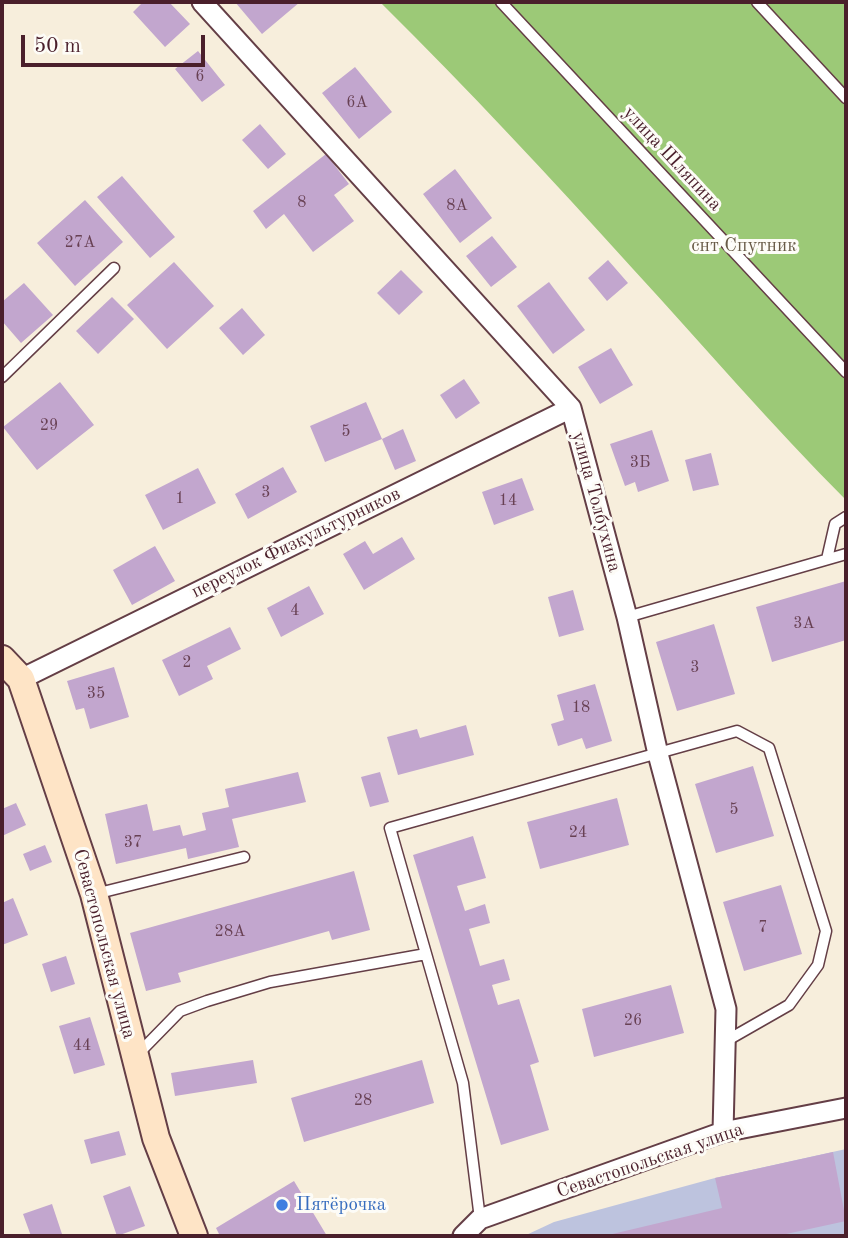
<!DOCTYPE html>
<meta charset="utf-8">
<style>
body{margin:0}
#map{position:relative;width:848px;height:1238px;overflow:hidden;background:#f7eedc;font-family:"Old Standard TT",serif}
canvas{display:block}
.frame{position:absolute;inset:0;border:4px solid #4a1f2b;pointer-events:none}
.scale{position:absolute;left:21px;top:35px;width:184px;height:32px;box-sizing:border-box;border:4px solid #4a1f2b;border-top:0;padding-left:9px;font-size:21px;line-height:24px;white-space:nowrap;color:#4a1f2b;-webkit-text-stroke:5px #fdfcf7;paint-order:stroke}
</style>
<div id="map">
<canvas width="848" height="1238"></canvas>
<div class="frame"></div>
<div class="scale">50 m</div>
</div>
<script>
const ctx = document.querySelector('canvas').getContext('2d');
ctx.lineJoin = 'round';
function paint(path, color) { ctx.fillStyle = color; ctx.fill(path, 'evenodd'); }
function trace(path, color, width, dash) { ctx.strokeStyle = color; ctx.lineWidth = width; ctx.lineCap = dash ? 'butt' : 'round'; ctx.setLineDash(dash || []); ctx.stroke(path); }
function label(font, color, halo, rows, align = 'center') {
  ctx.font = font + ' "Old Standard TT",serif'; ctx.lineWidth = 6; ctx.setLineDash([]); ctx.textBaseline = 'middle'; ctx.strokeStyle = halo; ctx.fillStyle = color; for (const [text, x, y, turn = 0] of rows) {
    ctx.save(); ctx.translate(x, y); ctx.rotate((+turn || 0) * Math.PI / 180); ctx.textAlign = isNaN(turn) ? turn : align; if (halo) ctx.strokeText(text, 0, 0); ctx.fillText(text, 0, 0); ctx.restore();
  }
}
paint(new Path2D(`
 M846,1149V1236H524L554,1222L715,1178Z`), '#bdc3de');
paint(new Path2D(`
 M380,2H846V500C772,426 704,346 633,269C551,178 467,88 380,2Z`), '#9cc977');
paint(new Path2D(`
 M143,2H169L190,24L165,47L133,12Z
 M235,2H300L262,34Z
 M198,51L225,85L202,102L175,69Z
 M355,67L392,112L359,139L322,93Z
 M260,124L286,154L268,169L242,140Z
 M326,154L349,184L334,195L354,221L313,252L284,214L266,229L253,211Z
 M455,169L492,218L460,243L423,194Z
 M122,176L175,237L150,258L97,197Z
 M85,200L123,242L75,286L37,243Z
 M492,236L517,267L491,287L466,256Z
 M608,260L628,283L607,301L588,278Z
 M174,262L214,306L167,349L127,305Z
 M401,270L423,292L399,315L377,293Z
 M549,282L585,330L553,354L517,306Z
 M24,283L53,315L21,343L2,321V302Z
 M112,297L134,319L98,354L76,331Z
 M242,308L265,335L243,355L219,328Z
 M611,348L633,385L600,404L578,367Z
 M464,379L480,403L456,419L440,395Z
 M60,382L94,425L37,470L3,427Z
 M366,402L382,439L325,462L310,426Z
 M403,429L416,461L395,470L382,439Z
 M652,430L669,481L638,492L635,482L625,486L610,444Z
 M711,453L719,485L693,491L685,460Z
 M283,467L297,492L248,519L235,494Z
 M198,468L216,503L163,530L145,495Z
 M522,478L534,510L494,525L482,492Z
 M402,537L415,559L364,590L343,554L365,541L373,554Z
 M155,546L175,581L132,605L113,570Z
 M846,581V640L772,662L756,607Z
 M309,586L324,614L281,637L267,608Z
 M573,590L584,630L559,637L548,597Z
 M714,624L735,694L677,711L656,642Z
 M230,627L241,649L207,666L213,679L179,696L162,660Z
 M114,667L129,717L90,729L84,708L76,710L67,681Z
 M595,684L612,741L586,749L582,738L558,746L551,724L564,720L557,695Z
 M466,725L474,755L398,775L387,737L417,729L420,738Z
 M753,766L774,836L716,853L695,784Z
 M298,772L306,802L232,819L239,847L188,859L186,848L116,864L105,814L147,804L153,831L180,825L183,836L206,830L202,813L229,807L225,789Z
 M380,772L389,802L370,807L361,777Z
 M617,798L629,845L540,869L527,822Z
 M16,803L26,825L2,836V809Z
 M473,836L486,878L457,886L465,911L485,904L490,923L469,929L480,966L504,959L510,980L492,985L498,1005L519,999L539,1062L530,1065L549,1130L501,1145L413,855Z
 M45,845L52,862L30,871L23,854Z
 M354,871L370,930L332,940L329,931L178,973L181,982L146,991L130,933Z
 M781,885L802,954L744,971L723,902Z
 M13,898L28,935L2,945V903Z
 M66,956L75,984L51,992L42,964Z
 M671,985L684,1033L594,1057L582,1009Z
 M90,1017L105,1065L74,1074L59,1026Z
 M253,1060L257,1083L175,1096L171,1073Z
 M422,1060L434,1103L304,1142L291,1098Z
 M119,1131L126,1155L91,1164L84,1140Z
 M833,1152L846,1221L777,1236H604L722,1208L715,1178Z
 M294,1181L327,1236H220L216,1228Z
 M130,1186L145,1226L117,1236L103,1196Z
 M52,1204L62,1234L54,1236H31L23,1214Z`), '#c2a6ce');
const lane = new Path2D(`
 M501,2L846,372
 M757,2L846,98
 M2,377L114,268
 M827,559L835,524L846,517
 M627,617L846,554
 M95,894L244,857
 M137,1055L180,1011L207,1001L270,982L426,954
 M480,1219L463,1083L390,828L737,731L769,748L826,931L818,965L789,1005L726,1041`);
const street = new Path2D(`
 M202,2L571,408L627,617L658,754L726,1009L723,1132
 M21,679L571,408
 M463,1236L480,1219L723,1132L846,1108`);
const secondary = new Path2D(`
 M2,659L21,679L94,894L156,1138L194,1236`);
trace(lane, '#643e46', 13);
trace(street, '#643e46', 23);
trace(secondary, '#643e46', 30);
trace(lane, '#fff', 10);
trace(street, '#fff', 19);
trace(secondary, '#fee4c6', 26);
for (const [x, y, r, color] of [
 [282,1205,7,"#3f7fe0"]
]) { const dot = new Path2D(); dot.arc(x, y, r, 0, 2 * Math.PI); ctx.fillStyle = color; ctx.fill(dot); trace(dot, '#fdfcf7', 2.5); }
label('16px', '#684154', null, [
 ["6",200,77],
 ["6А",357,103],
 ["8",302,203],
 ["8А",457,206],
 ["27А",80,243],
 ["29",49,426],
 ["5",346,432],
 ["3Б",640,463],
 ["3",266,493],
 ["1",180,499],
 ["14",508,501],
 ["4",295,611],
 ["3А",804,624],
 ["2",187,663],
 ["3",695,668],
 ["35",96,694],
 ["18",581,708],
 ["5",734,810],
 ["24",578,833],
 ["37",133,843],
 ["7",763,928],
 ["28А",230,932],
 ["26",633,1021],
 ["44",82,1046],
 ["28",363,1101]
]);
label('19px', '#4a1f2b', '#fdfcf7', [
 ["улица Шляпина",672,159,47],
 ["улица Толбухина",596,502,75],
 ["переулок Физкультурников",296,543,-26],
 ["Севастопольская улица",104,944,75],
 ["Севастопольская улица",650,1161,-19]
]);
label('19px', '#675a46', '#fdfcf7', [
 ["снт Спутник",744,246]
]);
label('19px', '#366cbe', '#fdfcf7', [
 ["Пятёрочка",296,1205]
], 'left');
</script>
